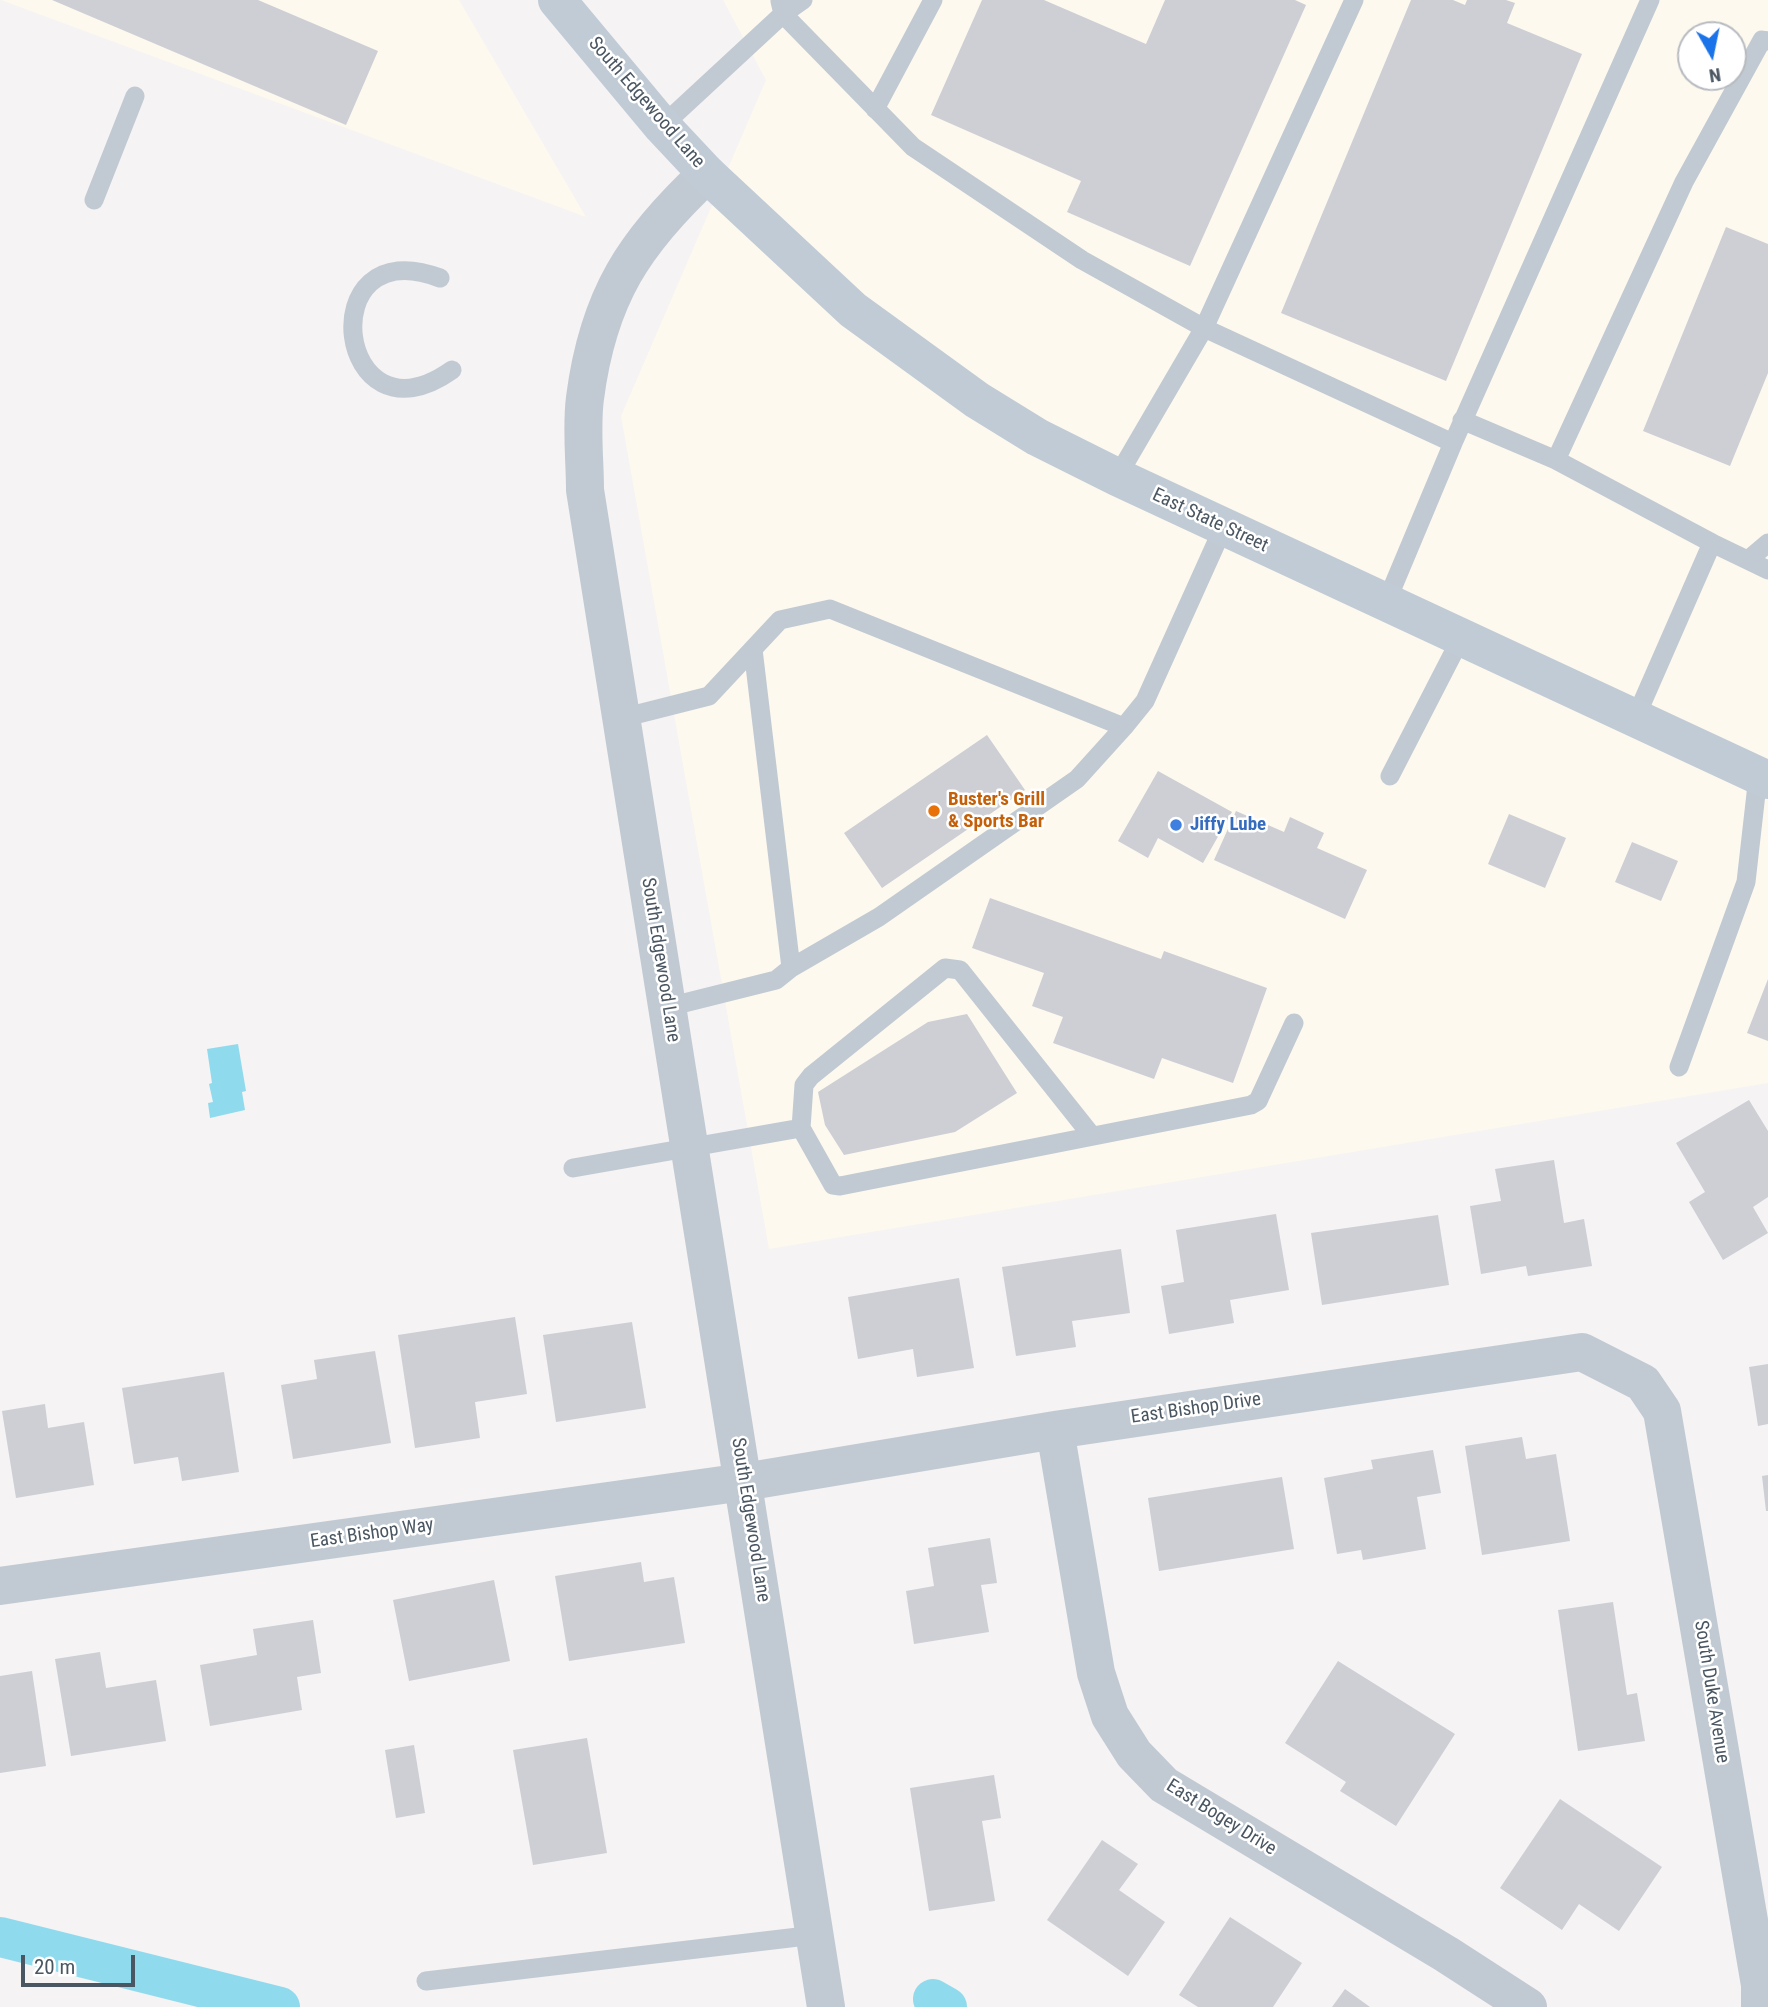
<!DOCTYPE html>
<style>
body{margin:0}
#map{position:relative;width:1768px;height:2007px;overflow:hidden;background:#f5f3f3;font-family:"Roboto Condensed",sans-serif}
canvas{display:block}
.north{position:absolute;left:1677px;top:21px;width:70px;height:70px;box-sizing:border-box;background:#fff;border:2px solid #b7bbc0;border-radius:50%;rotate:171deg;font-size:19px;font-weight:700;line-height:28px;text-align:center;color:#4a5661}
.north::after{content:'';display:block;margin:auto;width:24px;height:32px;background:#1a73e8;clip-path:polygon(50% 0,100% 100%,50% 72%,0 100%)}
.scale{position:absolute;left:21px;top:1955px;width:114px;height:32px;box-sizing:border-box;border:4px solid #4a5661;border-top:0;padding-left:9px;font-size:21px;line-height:24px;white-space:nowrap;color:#4a5661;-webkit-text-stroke:5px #fff;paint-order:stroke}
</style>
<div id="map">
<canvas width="1768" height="2007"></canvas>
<div class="north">N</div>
<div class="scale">20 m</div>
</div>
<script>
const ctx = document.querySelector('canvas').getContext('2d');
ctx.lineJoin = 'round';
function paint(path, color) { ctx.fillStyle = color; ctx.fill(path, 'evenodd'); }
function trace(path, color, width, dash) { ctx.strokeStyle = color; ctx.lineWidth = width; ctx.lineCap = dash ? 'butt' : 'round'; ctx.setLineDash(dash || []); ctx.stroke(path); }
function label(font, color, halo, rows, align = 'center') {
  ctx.font = font + ' "Roboto Condensed",sans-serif'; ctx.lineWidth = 5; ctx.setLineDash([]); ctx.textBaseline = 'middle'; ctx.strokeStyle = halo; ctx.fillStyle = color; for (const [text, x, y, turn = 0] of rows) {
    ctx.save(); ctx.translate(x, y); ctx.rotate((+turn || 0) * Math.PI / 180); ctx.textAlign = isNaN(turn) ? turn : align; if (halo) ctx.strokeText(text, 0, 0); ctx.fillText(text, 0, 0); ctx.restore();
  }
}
paint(new Path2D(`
 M1,0H459L586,217Z
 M723,0H1768V1083L769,1249L621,416L766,80ZM1691,35H1733V77H1691Z`), '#fdf9ef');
paint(new Path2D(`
 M238,1044L246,1091L242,1092L245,1110L210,1118L208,1103L213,1102L209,1084L212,1083L207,1049Z`), '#90daee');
trace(new Path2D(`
 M0,1937L280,2007
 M933,1999L947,2007`), '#90daee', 40);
paint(new Path2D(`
 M52,0H258L378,51L346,125Z
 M982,0H1044L1146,44L1165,0H1295L1306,5L1190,266L1067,212L1081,181L931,115Z
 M1411,0H1453L1465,5L1467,0H1506L1515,3L1507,23L1582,54L1446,381L1281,313Z
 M1726,227L1768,244V373L1730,466L1643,431Z
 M987,735L1025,790L882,888L844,833Z
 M1158,771L1232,812L1203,863L1158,838L1148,858L1118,841Z
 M1236,811L1284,832L1290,817L1324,833L1317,848L1367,870L1345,919L1214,860Z
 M1509,814L1566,838L1545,888L1488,864Z
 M1632,842L1678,861L1661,901L1615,882Z
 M990,898L1161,959L1164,951L1267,988L1233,1083L1162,1058L1154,1079L1053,1043L1063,1017L1032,1006L1044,973L972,948Z
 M1768,979V1041L1747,1033Z
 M967,1014L1017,1093L955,1132L844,1155L825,1125L818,1092L928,1022Z
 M1749,1100L1768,1131V1197L1753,1207L1768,1233L1723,1260L1689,1202L1705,1192L1676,1143Z
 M1554,1160L1564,1223L1584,1219L1592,1266L1528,1276L1526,1266L1481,1274L1470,1206L1501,1201L1495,1169Z
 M1276,1214L1289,1290L1230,1300L1234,1323L1169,1334L1161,1286L1184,1282L1176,1230Z
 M1438,1215L1449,1285L1322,1305L1311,1233Z
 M1121,1249L1130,1313L1072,1321L1076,1347L1016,1356L1002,1267Z
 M959,1278L974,1368L917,1377L913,1349L858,1359L848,1297Z
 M515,1317L527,1394L475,1402L480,1438L415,1448L398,1335Z
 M632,1322L646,1408L556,1422L543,1335Z
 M375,1351L391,1443L293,1459L281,1385L317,1379L314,1360Z
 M1768,1364V1424L1758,1426L1749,1367Z
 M224,1372L239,1472L182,1481L178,1457L134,1464L122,1388Z
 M45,1404L48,1428L84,1422L94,1485L16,1498L2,1411Z
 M1522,1437L1526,1459L1556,1454L1570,1541L1482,1555L1465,1446Z
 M1433,1450L1441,1493L1417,1497L1426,1549L1363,1560L1361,1550L1337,1554L1324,1478L1373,1469L1371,1460Z
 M1768,1475V1511H1766L1762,1476Z
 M1282,1477L1294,1549L1159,1571L1148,1498Z
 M990,1538L997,1583L981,1585L989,1632L914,1644L906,1591L934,1586L928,1548Z
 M641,1562L644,1582L674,1577L685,1643L569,1661L555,1576Z
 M494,1580L510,1661L409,1681L393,1600Z
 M1613,1602L1627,1695L1637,1693L1645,1741L1578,1751L1558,1610Z
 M313,1620L321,1673L297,1677L302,1710L210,1726L200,1665L257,1655L253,1629Z
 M100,1652L106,1688L156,1680L166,1741L71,1756L55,1659Z
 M1338,1661L1455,1734L1396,1826L1340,1791L1346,1782L1285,1743Z
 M32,1671L46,1766L0,1773V1676Z
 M587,1738L607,1853L533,1865L513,1750Z
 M414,1745L425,1813L396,1818L385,1750Z
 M994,1775L1001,1818L982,1821L995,1901L929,1911L910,1788Z
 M1560,1799L1662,1867L1619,1931L1579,1904L1562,1930L1500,1888Z
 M1102,1840L1138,1864L1119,1890L1165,1922L1128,1976L1047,1920Z
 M1230,1917L1302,1963L1273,2007H1198L1179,1995Z
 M1345,1989L1370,2007H1332Z`), '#cdcfd5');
trace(new Path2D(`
 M803,0L783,14L913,147L1082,260L1204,328L1117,477
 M1354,0L1204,328L1453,443L1650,0
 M875,109L933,0
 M662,126L783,14L780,1
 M94,200L135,96
 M440,278C309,228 336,452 452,370
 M1462,420L1556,460
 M1712,543L1768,570
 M1748,560L1768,543
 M1386,603L1453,443
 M622,718L709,696L780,620L830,609L1124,727L1145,701L1223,528
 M1635,719L1712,543L1556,460L1684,182L1762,40L1768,41
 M1390,776L1461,638
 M791,968L879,917L1077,779L1124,727
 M668,1007L776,980L791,968L753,649
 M1679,1067L1746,882L1758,776
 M801,1128L804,1085L811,1076L945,968L960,970L1092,1136
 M573,1168L801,1128L833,1185L840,1186L1251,1105L1258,1101L1294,1023
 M426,1981L815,1935`), '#c1cad2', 19);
trace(new Path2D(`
 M1055,1430L1096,1673L1110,1716L1134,1754L1164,1785L1446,1954L1528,2007
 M0,1586L744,1482L1055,1430L1582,1352L1643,1383L1662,1411L1760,1985V2007`), '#c1cad2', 38);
trace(new Path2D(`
 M707,174C634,242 598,297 585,398C581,428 585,460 585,490L826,2007`), '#c1cad2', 38);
trace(new Path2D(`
 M557,0L662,126L707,174L853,310L977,400L1037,437L1117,477L1768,780`), '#c1cbd6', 38);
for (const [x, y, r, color] of [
 [934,811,7,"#e8710a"],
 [1176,825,7,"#3f7fe0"]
]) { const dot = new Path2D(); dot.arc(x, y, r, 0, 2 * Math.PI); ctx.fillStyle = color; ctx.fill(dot); trace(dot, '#fff', 2.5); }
label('19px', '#4a5661', '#fff', [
 ["South Edgewood Lane",646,103,49],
 ["East State Street",1210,521,25],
 ["South Edgewood Lane",660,960,81],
 ["East Bishop Drive",1196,1409,-8],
 ["South Edgewood Lane",750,1520,81],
 ["East Bishop Way",372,1534,-8],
 ["South Duke Avenue",1711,1692,81],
 ["East Bogey Drive",1221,1818,32]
]);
label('bold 19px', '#c56008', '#fff', [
 ["Buster's Grill",948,800],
 ["& Sports Bar",948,822]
], 'left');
label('bold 19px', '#366cbe', '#fff', [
 ["Jiffy Lube",1190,825]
], 'left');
</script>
